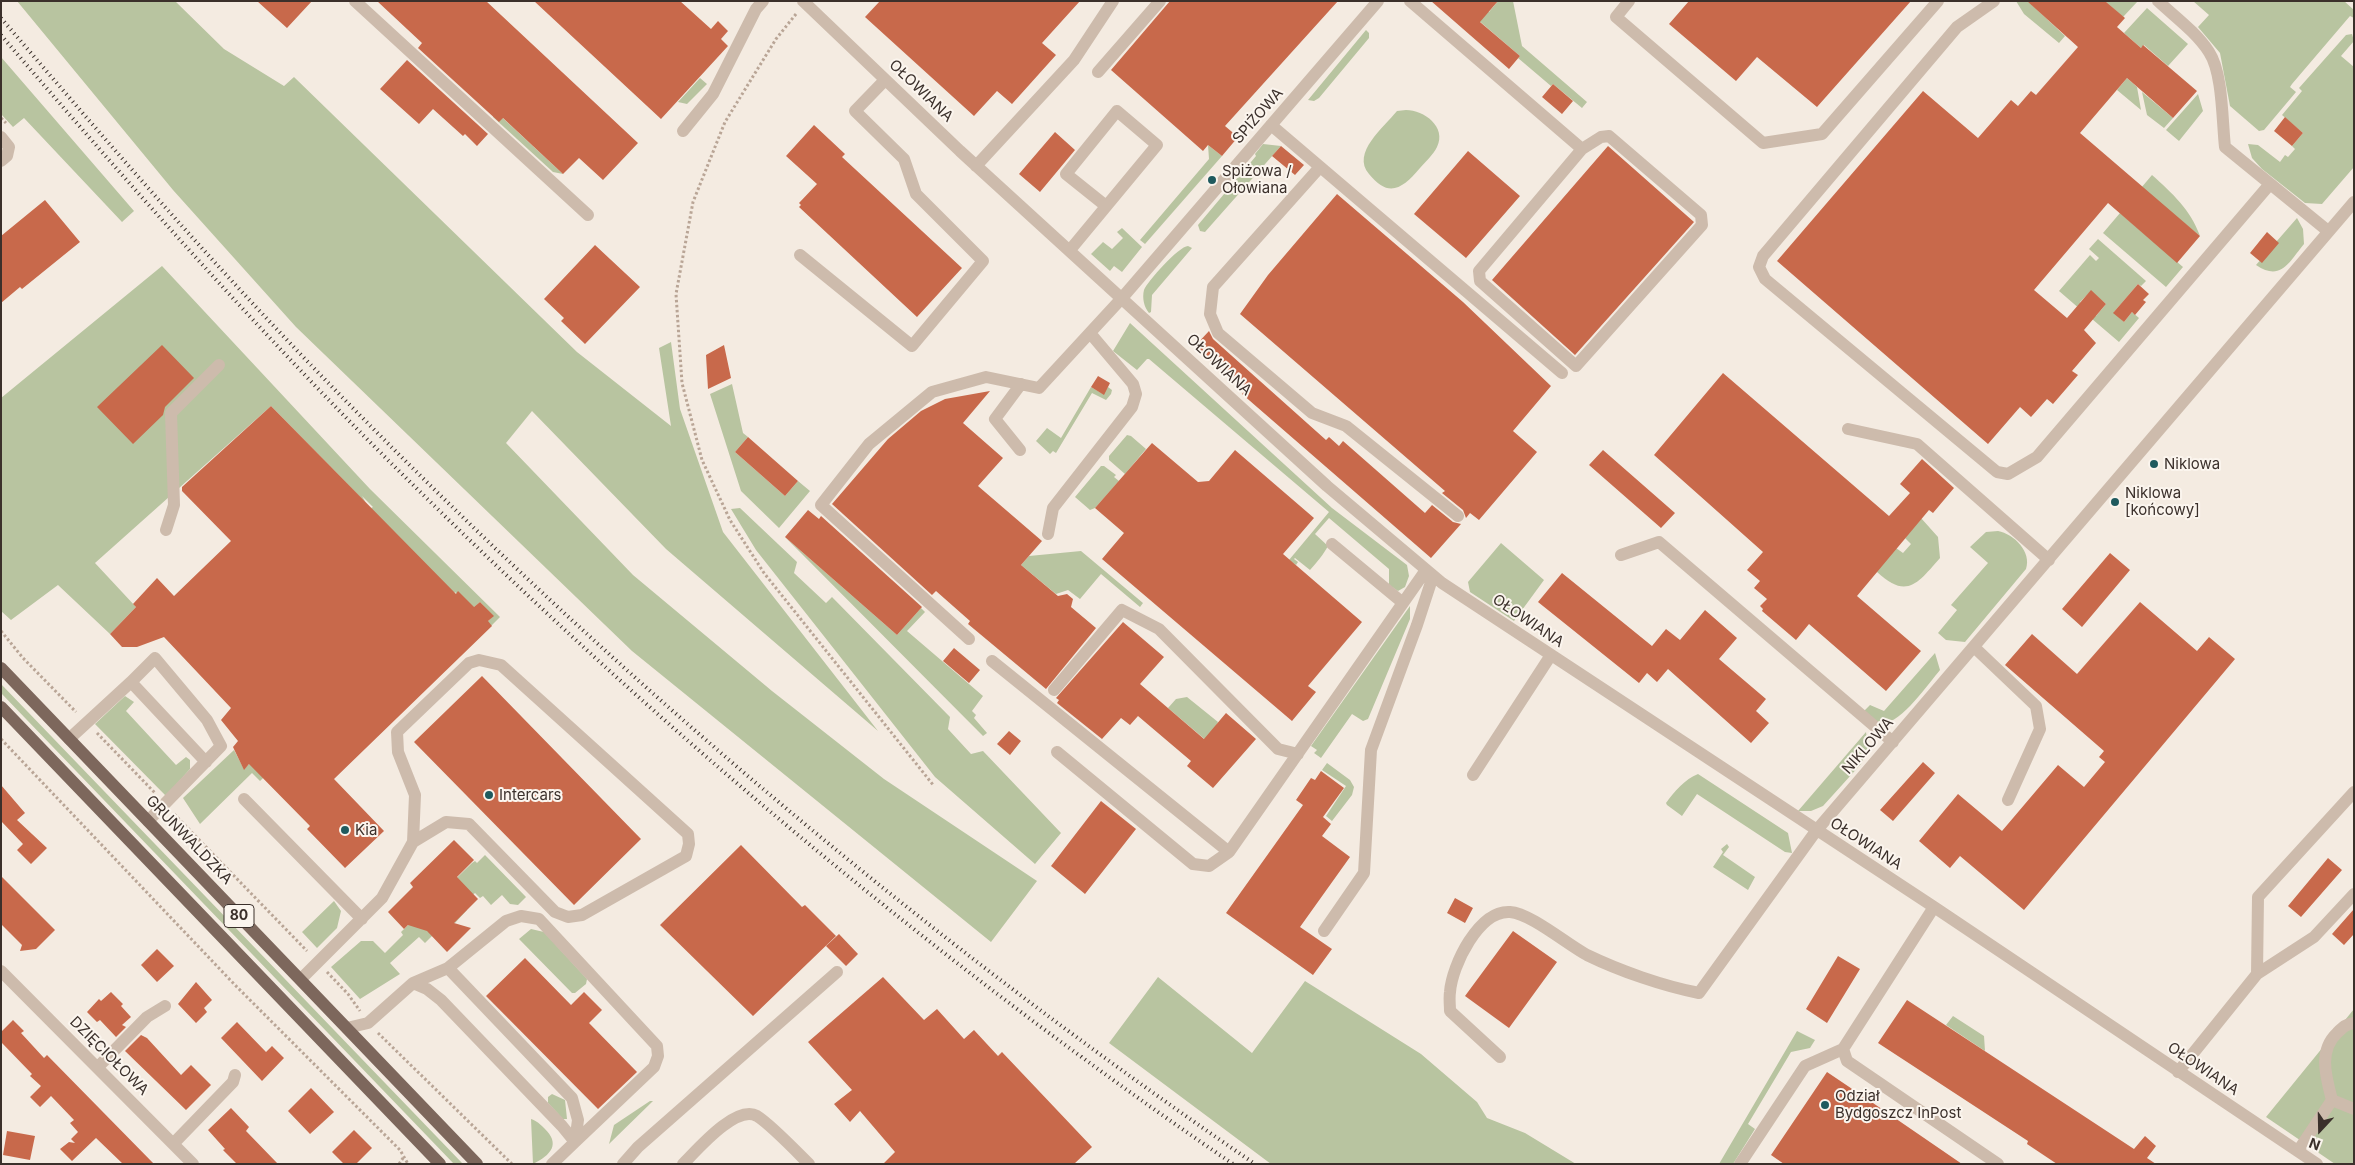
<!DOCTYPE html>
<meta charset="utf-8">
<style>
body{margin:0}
#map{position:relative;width:2355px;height:1165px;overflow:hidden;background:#f4ebe1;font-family:Inter,sans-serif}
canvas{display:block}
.frame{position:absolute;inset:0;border:2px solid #3b302b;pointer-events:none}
.north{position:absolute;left:2295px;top:1105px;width:50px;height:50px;-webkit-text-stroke:4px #fbf5ee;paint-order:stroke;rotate:201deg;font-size:14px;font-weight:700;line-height:20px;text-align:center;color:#3b302b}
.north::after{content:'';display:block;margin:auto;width:18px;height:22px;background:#3b302b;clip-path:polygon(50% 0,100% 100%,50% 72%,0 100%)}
</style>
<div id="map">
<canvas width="2355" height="1165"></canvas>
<div class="frame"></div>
<div class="north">N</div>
</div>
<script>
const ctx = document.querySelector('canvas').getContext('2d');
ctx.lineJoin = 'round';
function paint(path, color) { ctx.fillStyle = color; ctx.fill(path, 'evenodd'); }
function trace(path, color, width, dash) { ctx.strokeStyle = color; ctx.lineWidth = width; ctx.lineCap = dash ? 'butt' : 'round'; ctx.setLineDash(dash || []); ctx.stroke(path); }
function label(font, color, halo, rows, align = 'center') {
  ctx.font = font + ' Inter,sans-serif'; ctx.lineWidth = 4; ctx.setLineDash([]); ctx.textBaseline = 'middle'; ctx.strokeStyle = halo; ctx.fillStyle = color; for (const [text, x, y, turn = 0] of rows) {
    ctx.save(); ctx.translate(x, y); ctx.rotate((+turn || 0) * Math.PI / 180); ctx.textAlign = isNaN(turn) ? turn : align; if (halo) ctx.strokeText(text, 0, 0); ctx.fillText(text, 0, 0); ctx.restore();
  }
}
paint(new Path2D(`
 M17,1H175L224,49L284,86L294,77L577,352L671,426L659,348L671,342L680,409L723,532L878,731L666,549L532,411L506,443L633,575L772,691L884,779L1037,881L991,942L632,651L296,327L173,190Z
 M1456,1L1489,12L1498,1H1513L1522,46L1587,102L1582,108L1553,84L1551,86L1518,58L1520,56Z
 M2016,1H2034L2032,5L2065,36L2059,43L2024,14Z
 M2105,1H2138L2123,17Z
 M2193,1H2344L2354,10V18L2350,16L2292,84L2290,87L2296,92L2264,130L2259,131L2230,106L2220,53L2198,27L2209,15Z
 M2147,8L2188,44L2168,66L2144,45L2141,48L2124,33Z
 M1366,30L1369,33V38L1319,98L1314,101L1308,100Z
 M2352,34L2354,41L2341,56L2354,67V167L2322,204L2305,203L2262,169L2252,158L2248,144L2258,145L2280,162L2285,155L2288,157L2295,149L2292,146L2303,133L2282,115L2302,91L2299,88L2346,35Z
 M1,57L134,211L122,222L24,118L13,127L1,114Z
 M700,78L707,84L687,104L678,102Z
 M2127,78L2137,87L2141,110L2117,90Z
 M2142,92L2173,118L2164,128L2147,115Z
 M2198,94L2203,111L2179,141L2166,130Z
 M493,109L563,174L553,172L493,117Z
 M1406,110C1424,110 1447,127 1437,147C1433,155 1426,161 1420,168C1403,188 1389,199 1369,174C1351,153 1384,127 1397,111Z
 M1263,144L1281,146L1205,232L1200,231L1198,225L1256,156L1255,154Z
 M1208,145L1222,156L1145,244L1140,240L1209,159Z
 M2152,175C2172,193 2191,210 2200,236L2141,188Z
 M2120,213L2183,267L2166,287L2103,233Z
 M2297,218L2303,229L2304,244C2289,262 2281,282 2256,265Z
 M1122,228L1142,247L1122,272L1114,266L1110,271L1091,254L1103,242L1112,249L1123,238L1117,232Z
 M2098,239L2146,281L2141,286L2138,284L2114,312L2124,322L2132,312L2139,318L2119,342L2085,313L2088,310L2096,316L2106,304L2091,291L2080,302L2084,307L2081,310L2059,291L2090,255L2096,261L2099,258L2089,249Z
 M1188,246L1192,248L1152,295L1151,312L1149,313C1144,307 1142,298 1144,290C1147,282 1179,246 1188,246Z
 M162,266L370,489L500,617L490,627L486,623L493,616L480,602L472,609L455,592L260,781L252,773L200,824L183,798L234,750L244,769L398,618L371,508L373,507L362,496L366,503L271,406L95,563L136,607L110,634L58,585L11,620L1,611V398Z
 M1130,323L1332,508L1407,565L1409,576L1405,587L1398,591L1389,585V569L1329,518L1315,534L1328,546C1323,555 1318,561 1310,570L1295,558L1294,559L1298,562L1296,565L1289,560L1329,512L1149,359H1147L1137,370L1113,351Z
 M732,384L743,433L748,437L735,452L785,496L798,481L810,491L779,528L741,491L710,394Z
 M1091,387L1103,394L1108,387L1112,390L1111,394L1106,400L1092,393L1056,453L1053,451L1050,454L1036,441L1047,428L1061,438Z
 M1127,435L1131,436L1146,449L1125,474L1109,460V456Z
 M1101,466H1104L1116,475L1114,477L1119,481L1095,508L1090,510L1075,497Z
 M740,508L797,562L794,573L826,603L832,597L950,717L948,729L971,754L983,751L1061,833L1035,864L935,777L756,550L731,509Z
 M1921,518L1938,537L1940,558C1918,583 1907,600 1877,572V570L1896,548L1903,553L1911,544L1905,538Z
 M1998,531C2014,534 2032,552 2026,569L1965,642L1946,640L1938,633L1957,610L1951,605L1988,563L1970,547L1986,532Z
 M785,537L897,635L921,608L925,612L907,631L983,696L972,711L976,715L974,718L987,733L983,736Z
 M1501,543L1544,580L1514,621L1470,592L1468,582Z
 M1081,551L1143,603L1140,607L1101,574L1080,599L1068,590L1056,594L1021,565L1029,556Z
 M1410,606V619L1368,719L1363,721L1352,714L1321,758L1314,753L1317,750L1311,746Z
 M1935,653L1940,670C1929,683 1898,728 1880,723C1874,721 1869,715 1864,711L1870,705L1884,711Z
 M1,684L463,1164H454L1,693Z
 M125,696L134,702L126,711L176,765L186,757L190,760V769L166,796L95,724Z
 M1187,697L1218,722L1208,742L1168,708L1176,699Z
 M1866,732L1868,747L1861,764L1823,806L1811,811H1798Z
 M1327,763L1350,780L1354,787L1352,795L1332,821L1326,816L1346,786L1322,770Z
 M1698,774L1788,833L1792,853L1785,852L1697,794L1682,816L1667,805L1666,803C1674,792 1685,779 1698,774Z
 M1727,844L1729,847L1723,855L1755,877L1748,890L1713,867L1723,852L1721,849Z
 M485,855L526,897L518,905L510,904L502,895L491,905L483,896L480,898L475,893L462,905L467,910L455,923L447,921L425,943L419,937L390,963L400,974L360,999L331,967L361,941H373L385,953L403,935L401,932L472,863L475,861L477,863Z
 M334,901L341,911L337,928L317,948L302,932Z
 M531,929L544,932L587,979L586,984L575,993H572L519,939Z
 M1158,977L1252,1053L1305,981L1421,1054L1477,1102L1487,1118L1525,1133L1576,1164H1271L1109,1043Z
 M2354,1009V1164H2335L2266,1117Z
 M1953,1016L1984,1036L1985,1051L1946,1025Z
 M1797,1031L1815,1040L1810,1048L1791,1052L1748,1124L1755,1129L1733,1164H1719Z
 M552,1094L565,1100L567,1119H563L548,1103V1097Z
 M650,1101H653L609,1144L614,1125Z
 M531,1119C537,1121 540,1124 544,1128C561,1144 551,1155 533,1164Z`), '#b8c4a0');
paint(new Path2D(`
 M257,1H312L287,28Z
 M377,1H486L638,143L603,180L579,158L563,174L503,118L499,122L418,48L422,43Z
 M534,1H680L711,29L718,21L728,31L721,39L728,46L661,119Z
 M880,1H1080L1042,43L1056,55L1012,104L997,91L974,116L865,17Z
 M1170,1H1338L1225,126L1238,137L1222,156L1208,145L1203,151L1111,70Z
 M1431,1H1498L1480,22L1520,56L1509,69Z
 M1689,1H1911L1817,107L1757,57L1736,81L1669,24Z
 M2027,1H2105L2125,18L2117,27L2141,48L2143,45L2197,91L2173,118L2127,78L2080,133L2200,236L2177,263L2108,203L2034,290L2067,318L2091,290L2106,304L2084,330L2096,343L2072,371L2078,375L2053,404L2047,399L2031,417L2020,407L1988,444L1777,261L1923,91L1978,138L2011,100L2018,106L2031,91L2036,95L2078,47Z
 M407,60L488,134L477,146L465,134L463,136L433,109L419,124L380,89Z
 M1553,84L1573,101L1562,114L1542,97Z
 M2285,117L2303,133L2292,146L2274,131Z
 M814,125L845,154L842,157L962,268L917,317L799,207L801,205L799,203L817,184L786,156Z
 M1055,132L1075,150L1040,192L1019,174Z
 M1281,146L1304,165L1295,175L1272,156Z
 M1608,146L1694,222L1575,355L1492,280Z
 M1468,151L1520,196L1466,258L1414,214Z
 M1337,194L1463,302L1551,386L1513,431L1537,452L1479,520L1470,513L1466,518L1463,510L1442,493L1445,491L1240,314L1268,275Z
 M45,200L80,242L22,289L20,287L1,303V236Z
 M2267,232L2279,243L2262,263L2250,253Z
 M595,245L640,287L585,344L561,321L564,318L544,299Z
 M2138,284L2149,294L2143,300L2146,302L2135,315L2132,312L2124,322L2113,313Z
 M1209,331L1213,339L1326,440L1329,437L1339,446L1343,441L1425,513L1432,505L1453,522L1461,524L1431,558L1242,394L1244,392L1195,346Z
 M162,345L194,378L165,407L163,415L133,444L97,407Z
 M724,345L731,378L708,389L706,355Z
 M1723,373L1889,516L1910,493L1900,484L1922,459L1954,488L1933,513L1929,510L1857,596L1921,651L1886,691L1809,624L1796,640L1762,611L1763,609L1760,606L1767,599L1754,588L1760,581L1747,570L1763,552L1654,455Z
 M1098,376L1110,383L1104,395L1091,387Z
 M990,391L963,423L1003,458L978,486L1042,541L1021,565L1058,596L1067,594L1073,599L1071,607L1096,628L1046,689L968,624L970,621L936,591L932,595L832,504L888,439L921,411L945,399Z
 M271,406L456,594L458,591L474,607L480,602L494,616L488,621L492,626L334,779L384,831L345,868L307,829L310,826L249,764L244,770L233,747L238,741L221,720L231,708L164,637L137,647H122L110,634L136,607L133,604L157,578L174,596L231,541L182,491V487Z
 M748,437L798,481L785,496L735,452Z
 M1152,443L1198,482L1209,481L1235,450L1314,518L1283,554L1362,622L1308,686L1316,692L1292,721L1102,559L1124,533L1095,508Z
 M1603,450L1675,513L1661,528L1589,465Z
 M808,510L819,519L821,516L922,607L897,635L785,537Z
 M2110,553L2130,570L2082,627L2062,609Z
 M1562,573L1652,646L1666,629L1680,640L1705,610L1737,638L1719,659L1766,699L1756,711L1769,723L1751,743L1668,669L1657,682L1647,673L1639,683L1538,602Z
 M2140,602L2197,651L2209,637L2235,659L2024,910L1960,856L1950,868L1919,841L1958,794L2002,831L2058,765L2084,787L2105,762L2099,757L2104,751L2005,665L2032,634L2077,674Z
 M1123,622L1164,657L1140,684L1204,739L1226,713L1256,739L1213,788L1187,766L1191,761L1138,716L1130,725L1121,718L1102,739L1057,703L1059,700L1056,698Z
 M954,648L980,670L969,683L943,661Z
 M482,676L641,839L574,905L414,742Z
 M1009,731L1021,741L1010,755L997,744Z
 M1923,762L1935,773L1893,821L1880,810Z
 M1321,771L1344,788L1323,817L1331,824L1322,836L1350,857L1300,927L1332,949L1313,975L1226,913L1303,805L1296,800L1311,778L1315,780Z
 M1,785L25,813L17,820L47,848L31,864L17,850L23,844L1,821Z
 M1101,801L1136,829L1085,894L1051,866Z
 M454,840L474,860L457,877L478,899L454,923L471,928L447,952L427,931L408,925L404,929L388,912L413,887L410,883Z
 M741,845L802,907L805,905L836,936L753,1016L660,925Z
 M2328,858L2342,870L2301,917L2288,906Z
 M1,876L55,930L36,949L20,951L22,945L1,924Z
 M1455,898L1473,908L1465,923L1447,913Z
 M2354,909V934L2344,945L2332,934Z
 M1513,931L1557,962L1509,1028L1465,996Z
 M839,934L858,954L846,966L826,946Z
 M157,949L174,966L157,982L141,965Z
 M1838,956L1860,969L1827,1023L1806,1009Z
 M525,958L571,1005L584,992L602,1010L589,1023L637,1072L598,1109L486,996Z
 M883,977L924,1020L937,1009L964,1039L974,1030L998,1056L1002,1052L1092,1147L1074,1164H883L895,1152L860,1111L850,1122L834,1104L852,1090L808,1042Z
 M196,982L212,1000L204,1008L207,1012L196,1023L178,1004Z
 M111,992L123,1004L121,1006L131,1017L122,1025L126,1027L116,1037L100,1020L97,1022L87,1012L99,999L101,1001Z
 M1907,1000L2134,1149L2145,1136L2156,1146L2147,1158L2156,1164H2057L2027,1144L2028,1141L1878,1043Z
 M13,1020L24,1031L21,1033L44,1058L47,1055L154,1164H123L96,1138L72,1161L60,1149L69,1142L75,1143L71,1139L78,1132L70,1123L74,1120L51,1096L40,1107L30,1097L41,1086L30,1076L32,1074L1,1042V1032Z
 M237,1022L266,1052L272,1046L284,1058L262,1081L221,1038Z
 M141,1035L147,1038L181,1075L191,1065L211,1085L186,1110L125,1051Z
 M1827,1072L1873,1103L1962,1164H1784L1771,1155Z
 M311,1088L334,1112L310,1134L288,1111Z
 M231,1108L249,1127L246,1131L278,1164H237L223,1150L225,1149L208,1130Z
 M354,1130L372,1148L356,1164H344L332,1152Z
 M7,1131L35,1136L30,1160L3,1155Z`), '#c8694b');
trace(new Path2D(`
 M796,14L776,39L725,122L693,202L676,294L682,383L702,460L730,520L764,573L934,786
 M1,118L6,123
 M1,631L23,658L76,712
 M97,733L155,793
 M1,739L234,984L400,1150L408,1164
 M174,814L307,951
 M327,972L348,994L360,1011
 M378,1033L512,1164
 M399,1164L403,1158`), '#b9a596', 3, [2.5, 2.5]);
trace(new Path2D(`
 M355,1L588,215
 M803,1L960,151L1327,486L1442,583L1934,907L2317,1164
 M1410,1L1582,149
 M1629,1L1616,17L1763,143L1822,134L1938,1
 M1994,1L1957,27L1763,256L1759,267L1765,279L1997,472L2008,474L2037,457L2270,184
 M2158,1C2175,17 2196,32 2209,52C2223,73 2222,121 2225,147L2328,231
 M1098,72L1160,1
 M1271,125L1562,373
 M683,131L713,94L756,9L763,1
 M1609,136L1701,215L1702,225L1576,366L1480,281L1479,271L1582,149L1601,137Z
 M1,137L9,147L7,156L1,161
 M976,166L1074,60L1113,1
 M1320,167L1213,287L1210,314L1218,333L1312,413L1346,426L1458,516
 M1070,250L1157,145L1117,111L1066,174L1106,206
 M800,255L912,346L983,261L916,194L904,159L855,111L885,80
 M1848,429L1917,444L2049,560
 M1020,450L995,419L1021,384
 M166,530L174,505L171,413L219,365
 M1048,534L1053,508L1132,407L1136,394L1133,384L1090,333
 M1332,544L1403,603
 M1621,555L1659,542L1893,742
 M969,639L821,505L869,444L932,392L986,377L1039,388L1122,298L1378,1
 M1974,647L2036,706L2040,729L2008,800
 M992,661L1229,852L1426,570
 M1054,690L1122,610L1159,629L1278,749L1298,754
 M69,739L131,682
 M1057,752L1193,864L1209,866L1229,852
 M1473,775L1551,655
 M244,799L362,919
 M148,821L221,746L207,720L155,658L131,682L206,762
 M1324,931L1364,873L1371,750L1417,625L1433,576
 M448,968L572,1098L578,1120L575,1142
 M1,971L193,1164
 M2257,974L2258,897L2354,792
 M301,979L382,898L413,842L415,795L398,752L397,732L469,663L479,660L501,665L688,834L689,844L686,856L582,915L568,917L555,912L469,824L446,822L413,842
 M413,983L448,968L506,921L521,916L539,919L657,1046L658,1056L654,1067L575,1142
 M347,1028L368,1023L413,983L427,989L441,1000L562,1126L575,1142L552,1164
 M1843,1049L1847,1061L1998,1164
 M1500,1057L1450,1011C1450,1005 1449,998 1450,992C1452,965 1479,910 1510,912C1530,913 1568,945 1587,955C1620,971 1663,986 1699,993L1816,831L2354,202
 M98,1067L147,1017L165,1006
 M2178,1072L2257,974L2314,937L2354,894
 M2332,1100L2354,1109
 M173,1144L233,1082L235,1075
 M2298,1151L2332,1100C2326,1077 2318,1051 2337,1033C2343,1027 2346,1024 2354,1023
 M623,1164L638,1147L837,972
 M683,1164C697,1150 736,1104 757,1116C770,1124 797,1152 809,1164
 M1740,1164L1805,1066L1843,1049L1934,907`), '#cdbbac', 12);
trace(new Path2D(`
 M1,668L477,1164
 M1,707L440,1164`), '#7d675c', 12);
trace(new Path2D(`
 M1,18C101,135 202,252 309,363C596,661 913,930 1255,1164
 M1,35C118,172 237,307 363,435C629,703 920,951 1233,1164`), '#3b302b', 4, [1, 4]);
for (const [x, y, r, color] of [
 [1212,180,5,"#1f5a5e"],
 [2154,464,5,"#1f5a5e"],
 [2115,502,5,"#1f5a5e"],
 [489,795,5,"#1f5a5e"],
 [345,830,5,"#1f5a5e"],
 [1825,1105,5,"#1f5a5e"]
]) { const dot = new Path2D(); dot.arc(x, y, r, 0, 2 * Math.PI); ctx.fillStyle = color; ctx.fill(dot); trace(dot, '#fbf5ee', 2); }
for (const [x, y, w] of [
 [239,916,30]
]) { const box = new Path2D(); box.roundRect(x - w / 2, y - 11.5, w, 23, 4); ctx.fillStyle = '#fbf5ee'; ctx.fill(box); trace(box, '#3b302b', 1); }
label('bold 14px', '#3b302b', null, [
 ["80",239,916]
]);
label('15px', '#3b302b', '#fbf5ee', [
 ["OŁOWIANA",921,91,44],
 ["SPIŻOWA",1258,116,-49],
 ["OŁOWIANA",1219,365,43],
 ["OŁOWIANA",1528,621,34],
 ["NIKLOWA",1868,746,-49],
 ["GRUNWALDZKA",189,840,46],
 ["OŁOWIANA",1866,844,33],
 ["DZIĘCIOŁOWA",109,1056,45],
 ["OŁOWIANA",2203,1069,34]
]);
label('15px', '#3b302b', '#fbf5ee', [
 ["Spiżowa /",1222,171],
 ["Ołowiana",1222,188],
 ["Niklowa",2164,464],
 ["Niklowa",2125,493],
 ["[końcowy]",2125,510],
 ["Intercars",499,795],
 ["Kia",355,830],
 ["Odział",1835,1096],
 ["Bydgoszcz InPost",1835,1113]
], 'left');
</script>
